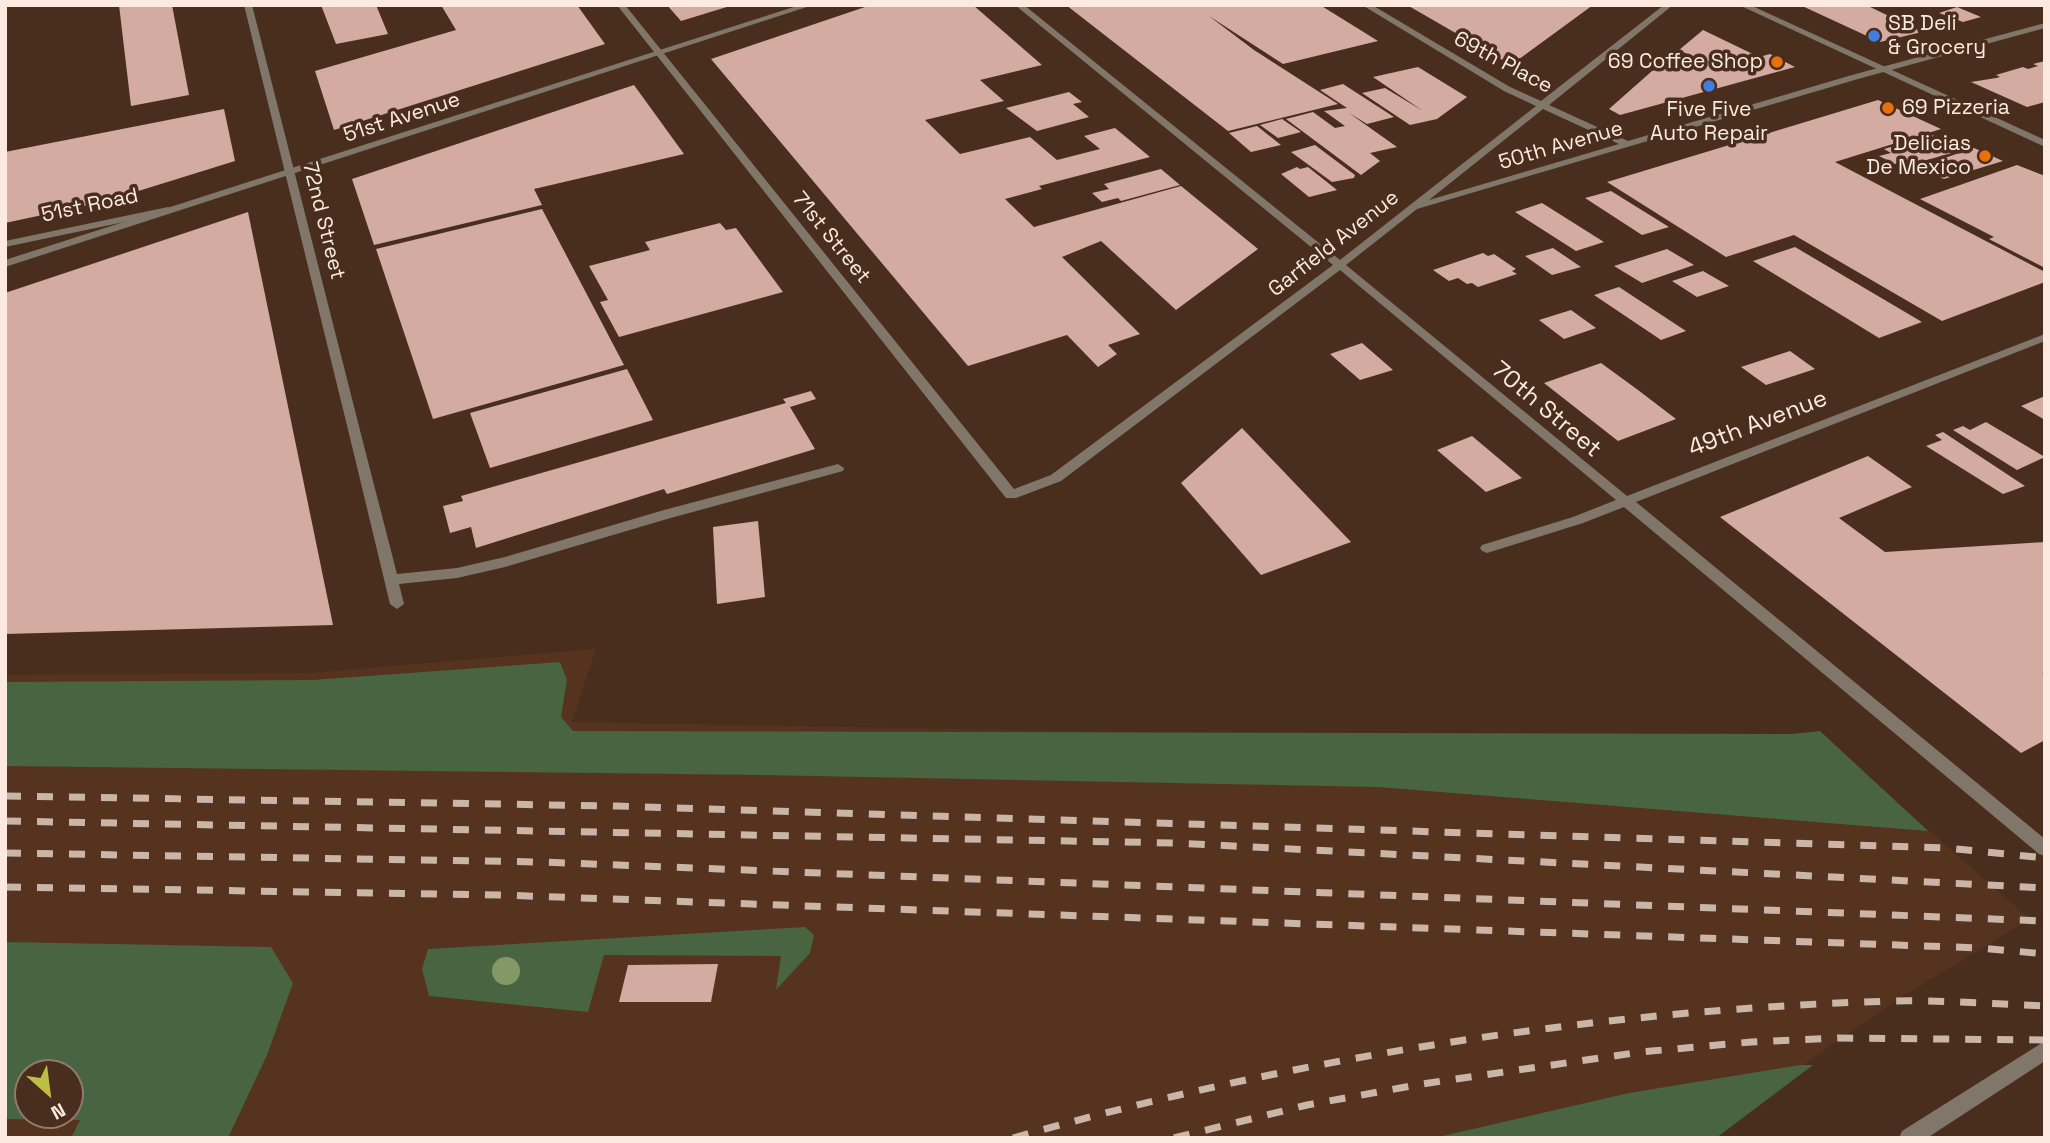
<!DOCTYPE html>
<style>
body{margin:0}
#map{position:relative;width:2050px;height:1143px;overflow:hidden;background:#492e1d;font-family:"Space Grotesk",sans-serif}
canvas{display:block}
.frame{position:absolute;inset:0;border:7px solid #fce9df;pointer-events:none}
.north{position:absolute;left:14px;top:1059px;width:70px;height:70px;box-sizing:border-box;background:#492e1d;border:2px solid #91796b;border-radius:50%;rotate:152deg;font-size:19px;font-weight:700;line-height:28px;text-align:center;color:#fce9df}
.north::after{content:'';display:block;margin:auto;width:24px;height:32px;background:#bcbf43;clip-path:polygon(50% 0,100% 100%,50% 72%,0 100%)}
</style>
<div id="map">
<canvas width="2050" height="1143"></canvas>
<div class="frame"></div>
<div class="north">N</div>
</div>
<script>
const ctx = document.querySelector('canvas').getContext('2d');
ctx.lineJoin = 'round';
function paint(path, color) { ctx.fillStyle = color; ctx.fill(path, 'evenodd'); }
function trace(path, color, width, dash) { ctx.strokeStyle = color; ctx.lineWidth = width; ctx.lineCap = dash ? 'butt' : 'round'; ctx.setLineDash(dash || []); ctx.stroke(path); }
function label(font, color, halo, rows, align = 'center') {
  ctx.font = font + ' "Space Grotesk",sans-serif'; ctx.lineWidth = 7; ctx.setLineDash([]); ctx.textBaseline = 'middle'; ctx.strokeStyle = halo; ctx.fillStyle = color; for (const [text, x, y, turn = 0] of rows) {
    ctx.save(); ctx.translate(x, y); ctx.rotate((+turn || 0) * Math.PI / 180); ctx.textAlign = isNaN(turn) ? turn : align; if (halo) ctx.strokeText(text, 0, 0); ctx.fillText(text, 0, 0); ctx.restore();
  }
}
paint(new Path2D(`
 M596,649L572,722L1832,745L2030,919L1900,998L1712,1128L1682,1138H5V675L310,673ZM28,1073H70V1115H28Z`), '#55331e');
paint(new Path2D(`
 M560,662L567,680L561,717L573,731L1792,734L1820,731L1928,831L1378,787L762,775L5,766V682L313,680Z
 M805,927L814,935L810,953L776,990L781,956L604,955L588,1012L429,996L422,969L428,949Z
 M5,942L271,947L293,983L267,1055L228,1138H71L80,1120L5,1119ZM28,1073H70V1115H28Z
 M1800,1065H1813L1716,1138H1434L1629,1093Z`), '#486440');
paint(new Path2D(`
 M119,5H172L189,95L131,106Z
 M321,5H376L388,34L336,44Z
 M441,5H577L605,44L334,130L315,71L456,30Z
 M667,5H729L730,6L681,21Z
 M871,5H973L1042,65L980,80L1004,101L925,120L960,154L1030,137L1057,160L1100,149L1084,136L1115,128L1150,157L1039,186L1042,189L1005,199L1034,227L1181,186L1258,249L1176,310L1101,241L1062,257L1140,334L1108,345L1117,354L1098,367L1067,335L968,366L711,59Z
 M1066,5H1320L1378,41L1283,64L1209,16L1254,50L1338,104L1228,131Z
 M1407,5H1593L1511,65Z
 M1800,5H1866L1922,32L1880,42Z
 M1957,7L1981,17L1963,22L1939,13Z
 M1703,30L1759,57L1770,54L1795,67L1620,115L1609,109L1652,71L1698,59L1679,50Z
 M2045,61V102L2027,107L1971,82L1996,78L2000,77L1996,75L2023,67L2028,69L2038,66L2033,64Z
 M1418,67L1467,97L1437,119L1410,125L1362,93L1385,88L1423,111L1373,77Z
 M1343,84L1394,117L1367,124L1349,113L1397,147L1370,153L1380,161L1361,175L1286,119L1313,112L1335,128L1345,126L1324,111L1347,108L1320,90Z
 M634,85L684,154L534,189L542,205L374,245L352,179Z
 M1069,92L1082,102L1073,104L1089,117L1037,131L1006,108Z
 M1878,100L1941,129L1835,162L2045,272V282L1942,321L1794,235L1726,257L1607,182Z
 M224,109L235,161L103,202L5,223V152Z
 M1282,119L1301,132L1278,138L1260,125Z
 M1257,126L1281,145L1251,152L1229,133Z
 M1932,135L1962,150L1913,164L1907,161L1895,164L1879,156L1891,153L1884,149Z
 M1315,145L1355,175L1354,178L1332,182L1291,152Z
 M1974,148L2003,161L1944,179L1918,167Z
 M2017,165L2045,176V268L1989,239L1994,237L1920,199Z
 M1297,167L1300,169L1308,167L1337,190L1309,197L1281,174Z
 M1161,169L1180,185L1121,201L1118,198L1102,202L1092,193L1109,189L1104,184Z
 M1611,191L1669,227L1642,235L1585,198Z
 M1542,203L1604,242L1576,251L1515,212Z
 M542,209L624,365L433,419L376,249Z
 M248,212L333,625L5,634V293Z
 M720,223L726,230L736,228L783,292L619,337L600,302L608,300L589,266L650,250L645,242Z
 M1795,247L1922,322L1879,338L1753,261Z
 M1553,248L1581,267L1552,275L1525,256Z
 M1667,249L1694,265L1642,283L1614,266Z
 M1483,253L1488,256L1494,254L1516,269L1512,271L1517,274L1478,287L1472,283L1467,284L1458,278L1449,281L1433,270Z
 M1703,271L1729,286L1697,297L1672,281Z
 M1619,287L1686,331L1661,340L1594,295Z
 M1571,310L1596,328L1564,339L1539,320Z
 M1362,343L1393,370L1360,380L1330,354Z
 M1790,351L1815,369L1766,385L1741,367Z
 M1601,363L1638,390L1676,419L1618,441L1544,383Z
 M627,369L653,420L490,468L470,413Z
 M811,391L816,399L790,407L815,449L667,494L664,489L476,548L471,527L450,533L443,506L463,501L461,496L786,403L783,399Z
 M2045,396V420L2021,406Z
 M1986,422L2045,457L2017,470L1953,430L1963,426L1970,430Z
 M1242,428L1351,542L1261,575L1181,483Z
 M1943,432L2025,486L2003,494L1926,446L1942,440L1935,435Z
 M1472,436L1522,478L1486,492L1437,450Z
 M1868,456L1912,487L1839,518L1885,552L2045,542V673H2042L2045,675V740L2021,753L1720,517Z
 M758,521L765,597L717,604L713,527Z
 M718,964L711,1002H619L628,965Z`), '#d3aba1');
paint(new Path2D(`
 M358,442L364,446L397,574L457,568L505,557L664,510L838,464L844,468L843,471L667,519L505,567L457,578L399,584L404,604L397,609L390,604L352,446Z`), '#80776a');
paint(new Path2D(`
 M244,5H252L364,446L358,450L352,446Z
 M617,5H625L1014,489L1051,475L1333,265L1015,5H1024L1340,260L1536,106L1504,91L1362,5H1372L1510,87L1541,101L1664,5H1673L1549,105L1628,141L1852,75L2045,23V28L1858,79L1417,209L1346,265L1627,496L2045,334V341L1636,502L2045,839V856L2039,854L1624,507L1583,523L1487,553L1482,551L1480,548L1482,545L1573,517L1616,500L1340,270L1061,481L1016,498H1006ZM1543,109L1619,144L1429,200Z
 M168,207L173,210L172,212L5,247V241Z
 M2045,1041V1061L1927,1138H1899L1902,1131Z`), '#80776a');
paint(new Path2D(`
 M800,5H813L5,267V260Z
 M1739,5H1750L2045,140V147Z`), '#80776a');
trace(new Path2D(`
 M5,796L617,806L1947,848L2045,858
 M5,821L1176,843L2045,888
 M5,853L540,862L2045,921
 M5,887L500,895L1981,948L2045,954
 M1013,1138C1298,1057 1596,1010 1892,1001C1943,1000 1994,1004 2045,1006
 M1174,1138L1307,1105L1422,1084L1641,1052L1751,1042L1838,1038L2045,1040`), '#cab5a9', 7, [16, 16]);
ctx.fillStyle = '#839866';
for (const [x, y] of [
 [506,971]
]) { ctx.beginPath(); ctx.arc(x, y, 14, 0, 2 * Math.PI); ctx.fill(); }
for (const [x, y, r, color] of [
 [1874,36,7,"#3f7fe0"],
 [1777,62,7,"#e8710a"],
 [1709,86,7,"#3f7fe0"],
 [1888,108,7,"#e8710a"],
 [1985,156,7,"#e8710a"]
]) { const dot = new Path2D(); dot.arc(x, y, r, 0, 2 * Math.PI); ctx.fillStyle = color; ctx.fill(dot); trace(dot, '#492e1d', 2.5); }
label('21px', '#fce9df', '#492e1d', [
 ["SB Deli",1888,24],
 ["& Grocery",1888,48],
 ["69 Coffee Shop",1763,62,"right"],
 ["69 Pizzeria",1902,108],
 ["Five Five",1709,110,"center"],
 ["Auto Repair",1709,134,"center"],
 ["Delicias",1971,144,"right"],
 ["De Mexico",1971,168,"right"]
], 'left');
label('21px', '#fce9df', '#492e1d', [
 ["69th Place",1503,63,28],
 ["51st Avenue",402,118,-18],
 ["50th Avenue",1561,146,-16],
 ["51st Road",90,206,-12],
 ["72nd Street",323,221,76],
 ["71st Street",831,238,51],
 ["Garfield Avenue",1334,244,-38]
]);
label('24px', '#fce9df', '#492e1d', [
 ["70th Street",1546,410,40],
 ["49th Avenue",1758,424,-21]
]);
</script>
